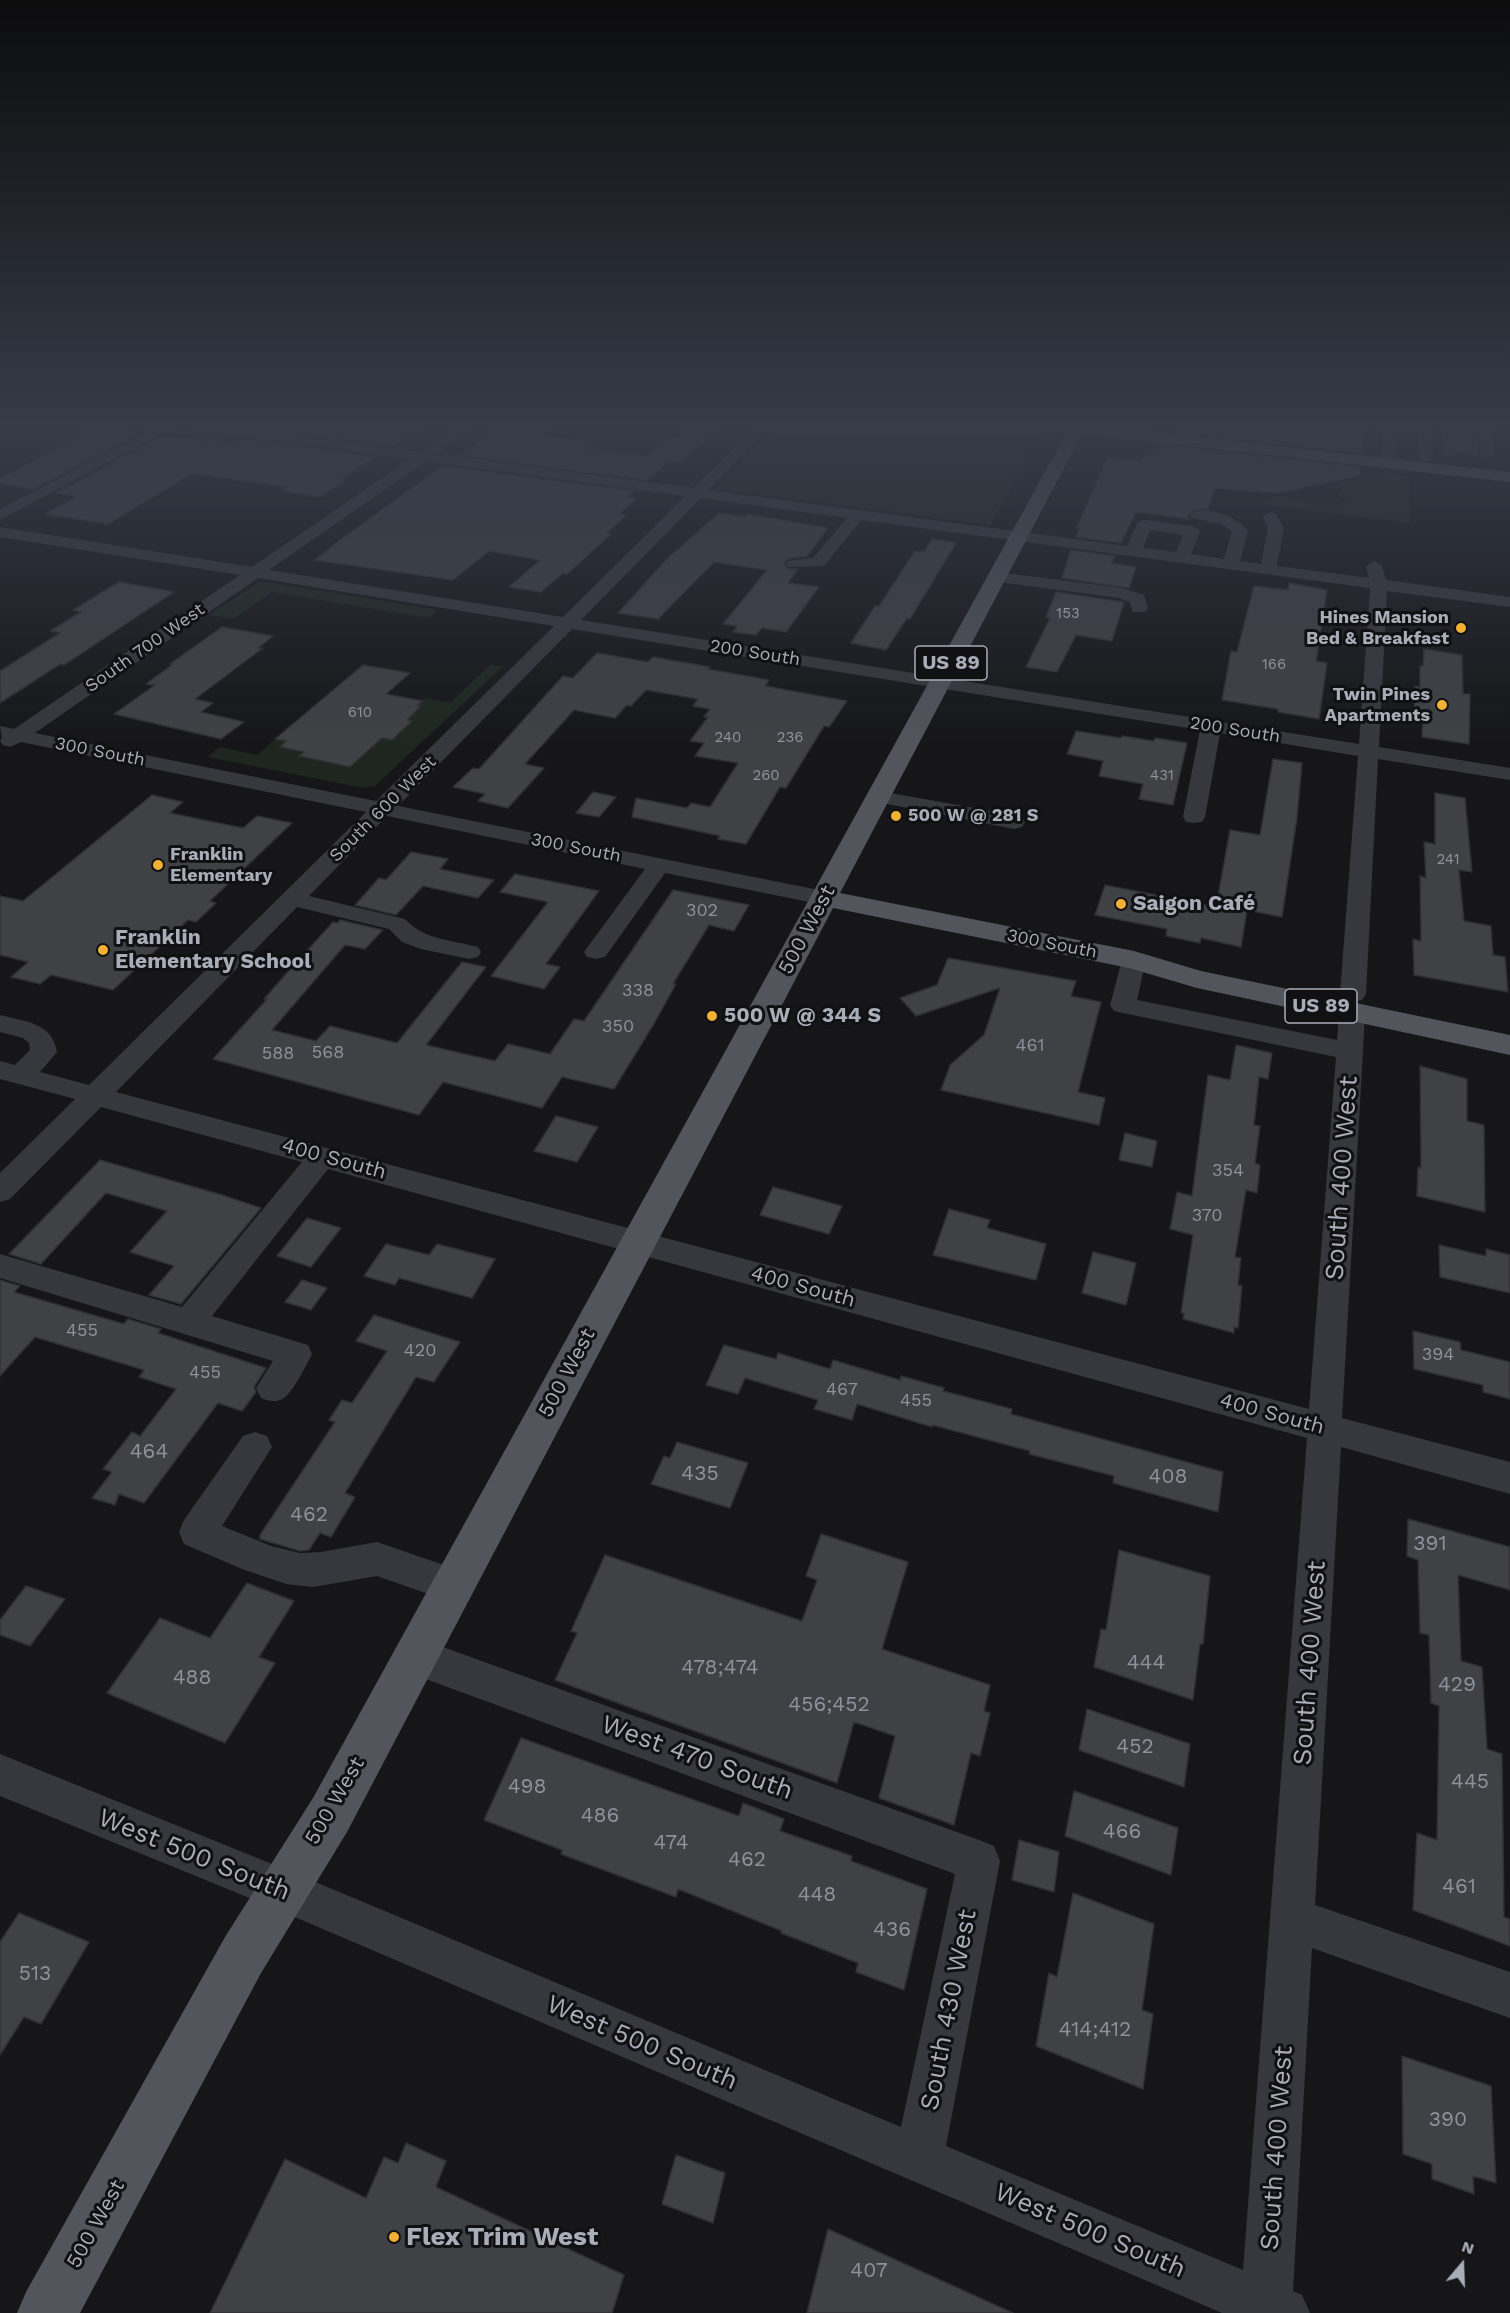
<!DOCTYPE html>
<meta charset="utf-8">
<style>
body{margin:0}
#map{position:relative;width:1510px;height:2313px;overflow:hidden;background:#161618;font-family:"Work Sans",sans-serif}
canvas{display:block}
.north{position:absolute;left:1432px;top:2235px;width:60px;height:60px;-webkit-text-stroke:4px #111113;paint-order:stroke;rotate:19deg;font-size:16px;font-weight:700;line-height:24px;text-align:center;color:#a8adb8}
.north::after{content:'';display:block;margin:auto;width:21px;height:27px;background:#a8adb8;clip-path:polygon(50% 0,100% 100%,50% 72%,0 100%)}
</style>
<div id="map">
<canvas width="1510" height="2313"></canvas>
<div class="north">N</div>
</div>
<script>
const ctx = document.querySelector('canvas').getContext('2d');
ctx.lineJoin = 'round';
function paint(path, color) { ctx.fillStyle = color; ctx.fill(path, 'evenodd'); }
function trace(path, color, width, dash) { ctx.strokeStyle = color; ctx.lineWidth = width; ctx.lineCap = dash ? 'butt' : 'round'; ctx.setLineDash(dash || []); ctx.stroke(path); }
function label(font, color, halo, rows, align = 'center') {
  ctx.font = font + ' "Work Sans",sans-serif'; ctx.lineWidth = 6; ctx.setLineDash([]); ctx.textBaseline = 'middle'; ctx.strokeStyle = halo; ctx.fillStyle = color; for (const [text, x, y, turn = 0] of rows) {
    ctx.save(); ctx.translate(x, y); ctx.rotate((+turn || 0) * Math.PI / 180); ctx.textAlign = isNaN(turn) ? turn : align; if (halo) ctx.strokeText(text, 0, 0); ctx.fillText(text, 0, 0); ctx.restore();
  }
}
paint(new Path2D(`
 M778,426H1022L1045,428L990,525L716,489Z
 M1393,474L1409,476L1410,523L1266,505L1259,502C1266,500 1276,496 1283,497C1305,501 1328,511 1350,501L1337,495L1343,489L1337,484Z
 M259,582H266L438,610L428,618L272,592L233,619L209,615Z
 M490,665L503,666L375,786L363,788L207,757L220,747L257,755L275,739L286,741L281,747L304,752L300,757L350,767L382,738L412,721L407,720L420,707L417,706L424,698L450,703Z`), '#1e261f');
const building = new Path2D(`
 M239,426H423L392,446Z
 M503,426L546,430L538,436L592,442L585,448L647,456L669,436L679,438L691,426H720L681,462L669,461L647,480L459,455Z
 M1186,426H1365L1362,453L1177,433Z
 M1442,426H1476L1478,455L1459,453L1444,457Z
 M94,428L139,434L33,489L0,483V479Z
 M161,437L238,444L239,438L375,457L341,479H347L319,497L282,491L288,487L192,473L108,524L45,514L78,496L56,493Z
 M1161,445L1360,467V475L1277,493L1215,488L1208,508L1194,510L1187,515L1190,519L1136,512L1121,543L1076,537L1080,528L1077,527L1108,457L1140,461Z
 M443,466L634,491L627,497L637,498L619,514L626,515L607,533L611,534L567,574L563,573L541,592L509,587L540,560L489,551L453,580L315,560L341,539Z
 M719,513L745,517L747,514L828,528L807,556L788,559L784,563L788,569H798L788,583L819,587L786,632L762,628L756,635L733,632L737,626L723,624L767,570L714,562L658,619L618,613L667,559Z
 M932,539L956,543L910,619L907,618L886,650L851,643L875,606H879L915,551L924,552Z
 M1071,550L1115,556L1111,563L1136,567L1129,588L1062,578Z
 M119,582L174,592L64,665L61,664L54,668L0,703V671L60,633L50,631L81,612L73,610Z
 M1289,583L1327,590L1316,661L1327,663L1319,719L1278,712V709L1222,700L1231,651L1237,652L1254,586L1288,590Z
 M1056,592L1124,602L1112,641L1076,635L1057,672L1026,667L1050,618L1046,617Z
 M222,627L273,636L258,648H263L195,699L213,703L201,712L244,722L221,739L114,714L155,685L146,684L173,664H170Z
 M1424,649L1462,655L1463,694H1470L1469,744L1422,737L1423,718L1414,716L1415,686L1420,687V666H1423Z
 M597,653L648,662L653,657L710,667L708,669L769,680L765,686L847,701L829,727L824,726L786,788L780,787L746,844L718,839L720,836L632,817L636,798L687,808L691,803L710,807L738,763L695,756L704,743L690,741L708,717H704L710,709L693,706L698,699L646,690L631,706L627,705L615,718L574,710L525,764L544,768L508,808L478,801L485,794L453,787L473,768L479,769L563,676L573,678Z
 M363,665L410,673L386,694L422,701L417,706H421L407,720L412,721L392,740L382,738L350,767L299,756L304,752L280,747L286,741L275,739Z
 M1076,731L1121,738L1122,736L1154,741L1155,738L1187,743L1173,805L1139,799L1143,784L1099,776L1103,761L1067,754Z
 M1273,759L1302,763L1297,818L1282,917L1247,910L1241,947L1201,938L1200,943L1166,936L1167,929L1095,915L1105,885L1216,907L1230,830L1260,835Z
 M593,792L616,797L599,817L576,813Z
 M1435,793L1465,798L1472,872L1459,870L1464,921L1491,926L1493,955L1505,957L1508,992L1414,975L1413,939L1421,941L1420,876L1426,878L1424,842L1435,844Z
 M152,795L183,802L170,813L243,828L257,816L292,823L210,901L216,903L196,922L188,920L113,990L51,975L40,984L11,977L28,962L0,955V896L23,901Z
 M411,852L448,859L440,869L494,880L478,898L423,886L396,915L355,905L379,878L386,880Z
 M515,874L599,891L546,964L560,967L544,989L491,976L548,902L500,892Z
 M673,890L749,905L734,931L709,925L673,984H676L655,1022L614,1089L562,1077L542,1108L443,1082L419,1115L213,1059L267,999H264L285,975L333,922L337,923L340,920L383,930L365,949L345,945L272,1030L316,1041L330,1026L397,1043L462,962L486,967L426,1045L495,1061L508,1044L550,1054L574,1019L584,1021Z
 M948,958L1076,981L1071,996L1101,1002L1078,1092L1105,1098L1099,1125L941,1090L950,1065L984,1035L1000,988L916,1016L900,998L937,985Z
 M1236,1045L1272,1053L1268,1079L1259,1077L1254,1125L1260,1126L1255,1163L1260,1165L1257,1193L1246,1190L1235,1257L1241,1258L1238,1285L1242,1286L1238,1328L1234,1327V1333L1183,1319L1184,1313H1181L1193,1235L1170,1229L1177,1192L1192,1196L1208,1075L1230,1080Z
 M1420,1066L1467,1079V1121L1484,1125L1485,1212L1417,1196L1418,1167L1421,1168Z
 M556,1116L598,1127L577,1162L534,1151Z
 M1125,1133L1157,1141L1152,1167L1119,1160Z
 M100,1160L222,1195L261,1208L181,1304L149,1295L174,1266L130,1252L167,1211L106,1193L41,1264L9,1254Z
 M773,1187L842,1206L829,1234L760,1215Z
 M949,1209L990,1220L987,1228L1046,1244L1036,1280L933,1255Z
 M307,1218L341,1228L311,1267L277,1256Z
 M386,1244L429,1255L437,1244L495,1259L472,1298L399,1278L395,1285L364,1276Z
 M1439,1245L1486,1256V1249L1510,1255V1293L1440,1277Z
 M1093,1252L1136,1263L1126,1305L1082,1293Z
 M0,1280L20,1286L14,1292L124,1324L128,1319L161,1329L158,1333L266,1368L254,1387L256,1392L242,1411L218,1403L144,1503L119,1494L115,1505L92,1498L112,1472L103,1469L132,1432L140,1436L176,1389L139,1377L144,1370L35,1337L0,1376Z
 M302,1280L327,1288L311,1310L285,1302Z
 M374,1315L460,1342L434,1382L416,1377L345,1493L355,1497L331,1537L320,1533L309,1550L300,1551L260,1539V1535L335,1422L329,1420L342,1400L352,1403L387,1351L356,1341Z
 M1413,1331L1460,1342L1461,1350L1510,1362V1399L1483,1392V1385L1414,1369Z
 M724,1345L776,1359L778,1353L830,1369L833,1360L900,1380L901,1376L944,1388L943,1391L1012,1409L1011,1414L1223,1472L1218,1512L1113,1483L1114,1476L1029,1454L1030,1451L932,1425V1427L857,1404L852,1420L814,1409L818,1400L745,1378L738,1394L706,1385Z
 M677,1442L748,1463L730,1508L651,1484L664,1456L670,1458Z
 M1408,1519L1510,1547V1590L1458,1575L1461,1661L1482,1667L1487,1749L1502,1754L1504,1917L1510,1919V1946L1413,1910L1417,1833L1437,1840L1439,1706L1431,1703L1429,1635L1420,1633L1418,1560L1407,1556Z
 M821,1534L908,1562L882,1649L990,1685L984,1711L990,1713L980,1756L971,1753L954,1825L879,1798L895,1736L854,1722L837,1783L555,1680L577,1633L571,1631L605,1555L802,1621L817,1580L806,1576Z
 M1119,1550L1210,1576L1203,1644H1200L1193,1700L1094,1667L1101,1629L1106,1630Z
 M247,1583L294,1601L259,1657L275,1663L225,1743L107,1693L160,1618L210,1638Z
 M26,1586L65,1599L30,1646L0,1635V1620Z
 M1087,1709L1190,1744L1184,1787L1079,1750Z
 M521,1738L739,1816L743,1803L784,1819L780,1831L852,1856L851,1861L927,1889L904,1990L856,1972L858,1963L781,1933L782,1931L678,1889L676,1897L593,1866L561,1854L562,1850L484,1820Z
 M1074,1791L1178,1828L1171,1875L1065,1836Z
 M1019,1840L1059,1852L1054,1892L1012,1880Z
 M1073,1893L1154,1924L1142,2010L1153,2014L1143,2089L1036,2046L1049,1973L1057,1977Z
 M19,1913L89,1942L41,2024L24,2017L0,2055V1942Z
 M1402,2056L1491,2086L1496,2183L1473,2176L1474,2194L1432,2179V2164L1403,2154Z
 M406,2143L446,2161L436,2187L624,2275L612,2313H210L285,2159L366,2198L384,2157L398,2163Z
 M676,2155L725,2173L713,2223L662,2204Z
 M828,2229L1013,2313H807Z`);
paint(building, '#404145');
trace(building, '#303034', 1.5);
paint(new Path2D(`
 M159,426H176L0,520V509Z
 M188,426H223L421,452L460,426H475L437,454L693,488L757,426H771L708,490L1127,546L1138,522L1144,520L1192,526L1200,531L1191,554L1224,559L1232,531L1221,524L1192,518L1189,515C1202,502 1239,518 1248,531L1240,561L1261,564L1268,528L1263,517L1271,512L1276,514L1284,528L1277,566L1369,578L1366,566L1374,561L1382,566L1386,580L1510,597V607L1387,591L1379,747L1510,768V780L1378,759L1366,994L1362,1000L1353,1002L1344,1000L1340,994L1358,756L1220,733L1205,817L1202,822L1194,823L1186,822L1183,817L1200,730L572,629L398,806L824,891L832,893L836,898L832,903L824,905L665,873L605,957L596,959L587,957L584,952L645,869L387,816L309,896L405,919C424,940 452,940 478,947L481,952L478,957L469,959L421,949L402,942L389,929L297,907L116,1092L1309,1409L1336,1057L1123,1013L1114,1011L1110,1005L1122,960L1125,955L1134,952L1143,955L1146,960L1137,1000L1337,1040L1339,1013L1343,1007L1352,1005L1361,1007L1365,1013L1363,1051L1342,1418L1510,1462V1494L1341,1447L1315,1905L1510,1972V2018L1312,1948L1293,2291L1302,2295L1310,2313H1222L269,1906L0,1796V1754L282,1868L901,2127L955,1874L415,1675L401,1669L396,1656L401,1643L415,1637L979,1840L994,1846L1000,1861L946,2146L1243,2270L1307,1438L328,1169L212,1316L308,1345L312,1354C307,1364 293,1392 284,1398C276,1403 269,1401 261,1398L256,1388L273,1361L0,1278V1254L182,1307L302,1162L101,1107L10,1199L0,1202V1173L75,1099L0,1079V1061L15,1065L30,1050L29,1043L23,1038L0,1032V1015C26,1022 52,1022 57,1052L40,1072L89,1085L366,812L21,742L10,747L3,745L0,741L2,738L0,726L14,729L240,575L0,537V527L252,567L410,459L195,430ZM426,461L685,496L563,617L269,570ZM701,498L847,518L813,558L788,561L786,564L788,567L824,566L861,520L1370,588L1359,744L581,620ZM1150,530L1183,535L1176,552L1143,548ZM258,578L554,626L376,801L35,733Z
 M1383,426H1397L1395,463L1388,467L1381,463Z
 M1401,426H1431L1433,458L1431,461H1421L1419,458V431L1403,429Z
 M1478,426H1492L1494,454L1492,457H1482L1480,454Z
 M997,572L1122,588L1144,595L1148,608L1145,612H1133L1130,602L1119,598L991,581L989,577Z
 M879,791L1014,815L1022,817L1025,822L1022,827L1014,829L872,801L868,797L872,793Z
 M255,1432L267,1436L272,1447L222,1526L271,1546L300,1553L321,1552L377,1542L467,1573L473,1585L467,1597L454,1603L377,1576L313,1587L286,1584L242,1569L184,1544L179,1532L184,1520L243,1436Z`), '#37383d');
paint(new Path2D(`
 M1048,426H1095L1510,472V482L1082,434L840,893L1134,951L1201,971L1510,1035V1055L1197,988L1129,968L833,908L347,1832L261,1973L80,2313H17L26,2292L225,1937L313,1798L1067,432L1050,429Z`), '#53555c');
const sky = ctx.createLinearGradient(0, 0, 0, 749);
sky.addColorStop(0, '#0c0c0d');
sky.addColorStop(0.57, '#363c48');
sky.addColorStop(1, '#363c4800');
ctx.fillStyle = sky;
ctx.fillRect(0, 0, 1510, 749);
for (const [x, y, r, color] of [
 [1461,628,6,"#f2b134"],
 [1442,705,6,"#f2b134"],
 [896,816,6,"#f2b134"],
 [158,865,6,"#f2b134"],
 [1121,904,6,"#f2b134"],
 [103,950,6,"#f2b134"],
 [712,1016,6,"#f2b134"],
 [394,2237,6,"#f2b134"]
]) { const dot = new Path2D(); dot.arc(x, y, r, 0, 2 * Math.PI); ctx.fillStyle = color; ctx.fill(dot); trace(dot, '#111113', 2); }
label('15px', '#8e929b', null, [
 ["153",1068,614],
 ["166",1274,665],
 ["610",360,713],
 ["240",728,738],
 ["236",790,738],
 ["260",766,776],
 ["431",1162,776],
 ["241",1448,860]
]);
label('bold 18px', '#a8adb8', '#111113', [
 ["Hines Mansion",1449,618],
 ["Bed & Breakfast",1449,639],
 ["Twin Pines",1430,695],
 ["Apartments",1430,716],
 ["500 W @ 281 S",908,816,"left"],
 ["Franklin",170,855,"left"],
 ["Elementary",170,876,"left"]
], 'right');
label('18px', '#a8adb8', '#111113', [
 ["South 700 West",145,648,-35],
 ["200 South",755,653,9],
 ["200 South",1235,730,9],
 ["300 South",100,752,11],
 ["South 600 West",383,809,-45],
 ["300 South",576,848,11],
 ["300 South",1052,944,11]
]);
label('18px', '#8e929b', null, [
 ["302",702,911],
 ["338",638,991],
 ["350",618,1027],
 ["461",1030,1046],
 ["568",328,1053],
 ["588",278,1054],
 ["354",1228,1171],
 ["370",1207,1216],
 ["455",82,1331],
 ["420",420,1351],
 ["394",1438,1355],
 ["455",205,1373],
 ["467",842,1390],
 ["455",916,1401]
]);
for (const [x, y, w] of [
 [951,663,72],
 [1321,1006,72]
]) { const box = new Path2D(); box.roundRect(x - w / 2, y - 17, w, 34, 4.5); ctx.fillStyle = '#111113'; ctx.fill(box); trace(box, '#a8adb8', 1.5); }
label('bold 20px', '#a8adb8', null, [
 ["US 89",951,663],
 ["US 89",1321,1006]
]);
label('bold 21px', '#a8adb8', '#111113', [
 ["Saigon Café",1133,904],
 ["Franklin",115,938],
 ["Elementary School",115,962],
 ["500 W @ 344 S",724,1016]
], 'left');
label('21px', '#a8adb8', '#111113', [
 ["500 West",807,930,-62],
 ["400 South",334,1159,15],
 ["400 South",803,1287,15],
 ["500 West",567,1373,-62],
 ["400 South",1272,1414,15],
 ["500 West",335,1801,-60],
 ["500 West",96,2224,-61]
]);
label('21px', '#8e929b', null, [
 ["464",149,1452],
 ["435",700,1474],
 ["408",1168,1477],
 ["462",309,1515],
 ["391",1430,1544],
 ["444",1146,1663],
 ["478;474",720,1668],
 ["488",192,1678],
 ["429",1457,1685],
 ["456;452",829,1705],
 ["452",1135,1747],
 ["445",1470,1782],
 ["498",527,1787],
 ["486",600,1816],
 ["466",1122,1832],
 ["474",671,1843],
 ["462",747,1860],
 ["461",1459,1887],
 ["448",817,1895],
 ["436",892,1930],
 ["513",35,1974],
 ["414;412",1095,2030],
 ["390",1448,2120],
 ["407",869,2271]
]);
label('26px', '#a8adb8', '#111113', [
 ["South 400 West",1342,1178,-86],
 ["South 400 West",1310,1663,-86],
 ["West 470 South",697,1758,20],
 ["West 500 South",194,1855,22],
 ["South 430 West",949,2010,-79],
 ["West 500 South",642,2043,23],
 ["South 400 West",1277,2148,-86],
 ["West 500 South",1090,2231,23]
]);
label('bold 26px', '#a8adb8', '#111113', [
 ["Flex Trim West",406,2237]
], 'left');
</script>
